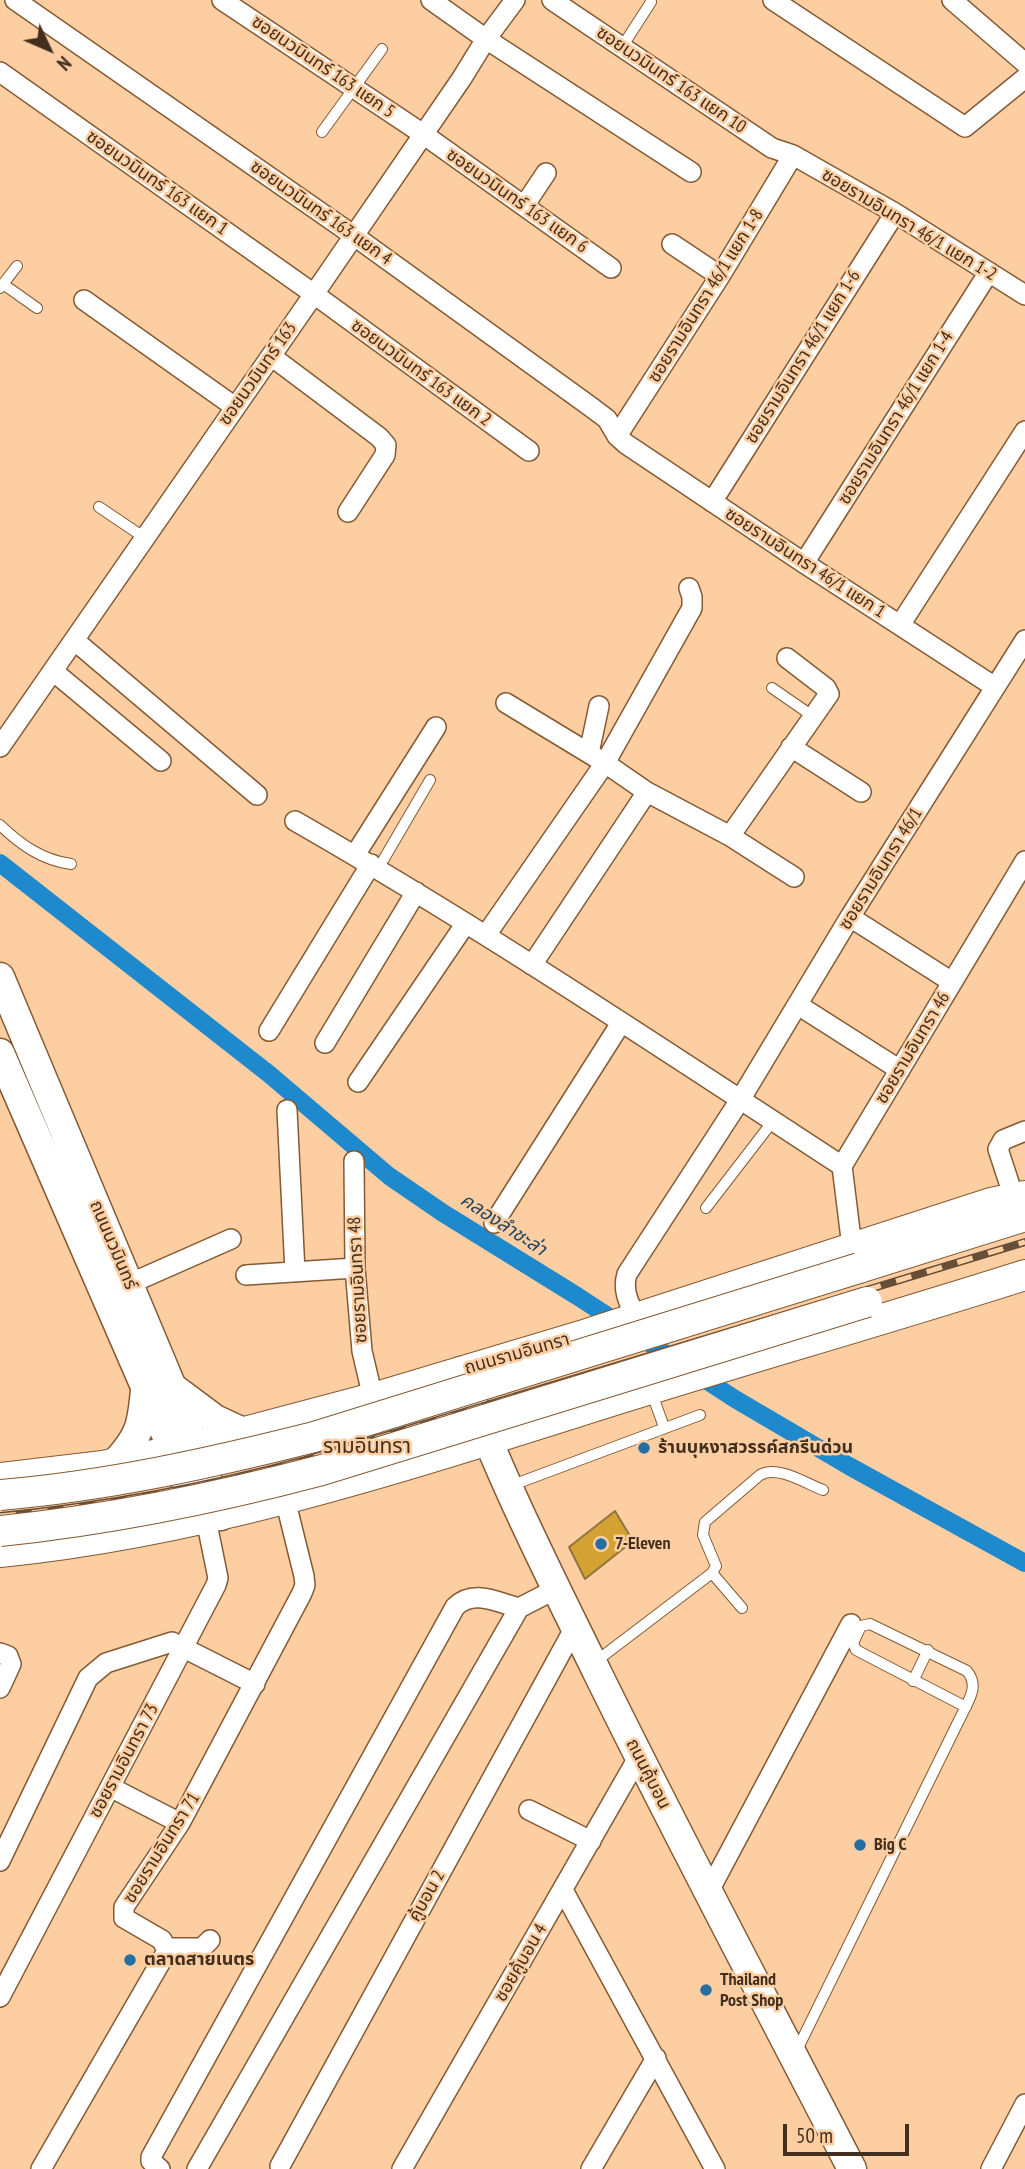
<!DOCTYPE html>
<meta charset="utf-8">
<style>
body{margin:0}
#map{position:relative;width:1025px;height:2169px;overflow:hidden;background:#fecea3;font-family:"PT Sans Narrow",sans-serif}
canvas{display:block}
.north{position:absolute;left:14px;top:14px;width:70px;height:70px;-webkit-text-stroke:5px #fecea3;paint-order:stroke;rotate:134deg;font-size:19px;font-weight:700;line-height:28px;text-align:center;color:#422f1e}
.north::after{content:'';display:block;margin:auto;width:24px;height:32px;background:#422f1e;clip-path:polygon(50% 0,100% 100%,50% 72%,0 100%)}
.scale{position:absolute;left:783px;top:2124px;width:126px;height:32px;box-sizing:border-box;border:4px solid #422f1e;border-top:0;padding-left:9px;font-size:21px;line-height:24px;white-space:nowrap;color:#422f1e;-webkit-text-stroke:5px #fecea3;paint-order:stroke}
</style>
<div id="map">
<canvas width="1025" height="2169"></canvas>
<div class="north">N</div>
<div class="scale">50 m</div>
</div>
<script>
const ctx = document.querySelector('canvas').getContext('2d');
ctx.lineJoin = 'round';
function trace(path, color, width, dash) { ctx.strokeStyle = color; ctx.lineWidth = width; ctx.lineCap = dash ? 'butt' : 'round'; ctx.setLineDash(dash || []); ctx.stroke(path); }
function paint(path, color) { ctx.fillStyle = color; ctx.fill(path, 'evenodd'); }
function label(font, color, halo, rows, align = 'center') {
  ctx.font = font + ' "PT Sans Narrow","Noto Sans Thai",sans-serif'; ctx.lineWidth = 5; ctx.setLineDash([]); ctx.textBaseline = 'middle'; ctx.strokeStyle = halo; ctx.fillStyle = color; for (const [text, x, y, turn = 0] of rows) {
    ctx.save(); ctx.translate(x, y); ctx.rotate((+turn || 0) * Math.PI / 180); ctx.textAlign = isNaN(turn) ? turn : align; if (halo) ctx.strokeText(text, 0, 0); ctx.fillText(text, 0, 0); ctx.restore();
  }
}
trace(new Path2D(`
 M0,863L269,1074L389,1176L443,1213L577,1296L735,1399L849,1466L1025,1563`), '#1e89cc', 18);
const building = new Path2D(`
 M615,1511L633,1541L585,1579L569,1547Z`);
paint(building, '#d4a232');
trace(building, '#8f7440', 2);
const lane = new Path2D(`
 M622,47L651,2
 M322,132L382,49
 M3,284L37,308
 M0,288L17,266
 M99,507L145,538
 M772,688L814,717
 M0,825C21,845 42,860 71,864
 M378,869L430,780
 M706,1208L773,1121
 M651,1391L664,1427
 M510,1486L700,1415
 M712,1573L742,1608
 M595,1662L712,1573L716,1566L703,1535L705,1522L760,1475C778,1465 805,1483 823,1490
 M913,1681L928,1650
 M796,2052L968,1702C974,1690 975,1681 967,1671L870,1624L861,1626L853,1643L856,1650L966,1707`);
const street = new Path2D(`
 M15,0L353,235L591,407L607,419L617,436L626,444L804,563L995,687
 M222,0L423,134L611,268
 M431,0L486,39L691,172
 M552,0L772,148L793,155L895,213L1025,295
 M773,0L965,127L1025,78
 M952,0L1025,63
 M0,72L314,294L529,451
 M524,206L546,173
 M672,244L720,276
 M84,300L235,407
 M271,356L379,437L386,445L385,455L348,512
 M617,436L720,276L793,155
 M712,502L895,213
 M804,563L989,272
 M900,625L1025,431
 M74,640L257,795
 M53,671L161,761
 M506,703L605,763L647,792L730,836L794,877
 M0,747L314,294L462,78L486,39L515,0
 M791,747L861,792
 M589,753L599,706
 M295,821C482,928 661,1048 842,1166
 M730,836L829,694L826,688L787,658
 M355,855L436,727
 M850,917L952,982
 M486,935L605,763L692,608V597L689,588
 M532,965L647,792
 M798,1005L900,1070
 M269,1031L371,864
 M325,1043L416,892
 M358,1082L466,923
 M287,1110L295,1272
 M354,1161L355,1268L362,1351L373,1398
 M1014,1198L998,1149L1003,1140L1025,1131
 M494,1223L621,1023
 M852,1247L842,1166L1025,861
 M246,1275L355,1268
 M129,1284L231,1239
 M636,1318C629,1303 622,1290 627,1274L740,1100L850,917L1025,640
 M0,1653L8,1656L11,1664L0,1688
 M110,1787L180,1823
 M529,1810L591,1841
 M0,1861L88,1678L106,1663L172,1642L255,1684
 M563,1890L715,2169
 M709,1891L851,1624
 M167,1948H202L210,1940
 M0,1997L216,1585L218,1578L206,1519
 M280,2166L575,1627
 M41,2169L167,1951L162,1940L124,1918V1907L180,1823L302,1593L305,1585L304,1576L285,1499
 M160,2169L151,2161V2157L455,1607C473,1589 496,1602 519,1608
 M197,2169L519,1608L556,1589
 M402,2169L639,1756
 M591,2169L656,2058
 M991,2169L1025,2104`);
const secondary = new Path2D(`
 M0,977L172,1387L221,1516
 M0,1053L173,1451L201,1520
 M461,1371C499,1476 549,1574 598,1674C680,1841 767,2004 852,2169
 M172,1387L215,1419L245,1433
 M388,1428L464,1408L476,1413
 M115,1463C140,1437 142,1424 145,1390`);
const primary = new Path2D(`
 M859,1268L1025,1216
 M0,1478L103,1466L173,1451L373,1398L587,1334L991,1203L1025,1196
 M0,1552C200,1532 390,1471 580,1411C728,1364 877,1322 1025,1275`);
trace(lane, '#845a33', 12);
trace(street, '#845a33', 22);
trace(secondary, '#845a33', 31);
trace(primary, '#845a33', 32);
trace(lane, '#fff', 10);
trace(street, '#fff', 19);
trace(secondary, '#fff', 28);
trace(primary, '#fff', 30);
const rail = new Path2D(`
 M0,1516C103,1506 205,1487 305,1460L1025,1242`);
trace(rail, '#674e38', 8);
trace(rail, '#fecea3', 5, [16]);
const primaryBridge = new Path2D(`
 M0,1495C107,1486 211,1463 314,1437L859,1268
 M0,1531C109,1520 216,1498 322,1470L867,1302`);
trace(primaryBridge, '#845a33', 32, []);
trace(primaryBridge, '#fff', 30);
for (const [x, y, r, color] of [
 [644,1448,7,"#246fa2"],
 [601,1544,7,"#246fa2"],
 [860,1845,7,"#246fa2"],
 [130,1960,7,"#246fa2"],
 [706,1990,7,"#246fa2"]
]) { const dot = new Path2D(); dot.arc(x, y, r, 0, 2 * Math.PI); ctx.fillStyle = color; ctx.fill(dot); trace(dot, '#fecea3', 2.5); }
label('18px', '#422f1e', '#fecea3', [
 ["ซอยนวมินทร์ 163 แยก 5",323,67,34],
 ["ซอยนวมินทร์ 163 แยก 10",671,80,34],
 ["ซอยนวมินทร์ 163 แยก 1",157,183,35],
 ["ซอยนวมินทร์ 163 แยก 6",517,201,35],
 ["ซอยนวมินทร์ 163 แยก 4",321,213,35],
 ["ซอยรามอินทรา 46/1 แยก 1-2",909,225,31],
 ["ซอยรามอินทรา 46/1 แยก 1-8",706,296,-58],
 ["ซอยรามอินทรา 46/1 แยก 1-6",803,357,-58],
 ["ซอยนวมินทร์ 163 แยก 2",421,373,36],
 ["ซอยนวมินทร์ 163",258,374,-55],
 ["ซอยรามอินทรา 46/1 แยก 1-4",896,418,-58],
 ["ซอยรามอินทรา 46/1 แยก 1",805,563,33],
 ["ซอยรามอินทรา 46/1",881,869,-58],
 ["ซอยรามอินทรา 46",913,1048,-59],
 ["ถนนนวมินทร์",113,1245,67],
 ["ซอยรามอินทรา 48",358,1280,-93],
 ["ถนนรามอินทรา",517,1354,-16],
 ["ซอยรามอินทรา 73",124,1761,-62],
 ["ถนนคู้บอน",648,1774,63],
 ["ซอยรามอินทรา 71",162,1848,-58],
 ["คู้บอน 2",427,1896,-61],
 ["ซอยคู้บอน 4",521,1963,-60]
]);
label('bold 18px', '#422f1e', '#fecea3', [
 ["ร้านบุหงาสวรรค์สกรีนด่วน",658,1448],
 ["7-Eleven",615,1544],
 ["Big C",874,1845],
 ["ตลาดสายเนตร",144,1960],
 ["Thailand",720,1980],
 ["Post Shop",720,2001]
], 'left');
label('italic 19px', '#1d4461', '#fecea3', [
 ["คลองลำชะล่า",503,1225,33]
]);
label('21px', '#422f1e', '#fecea3', [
 ["รามอินทรา",367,1447]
]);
</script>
